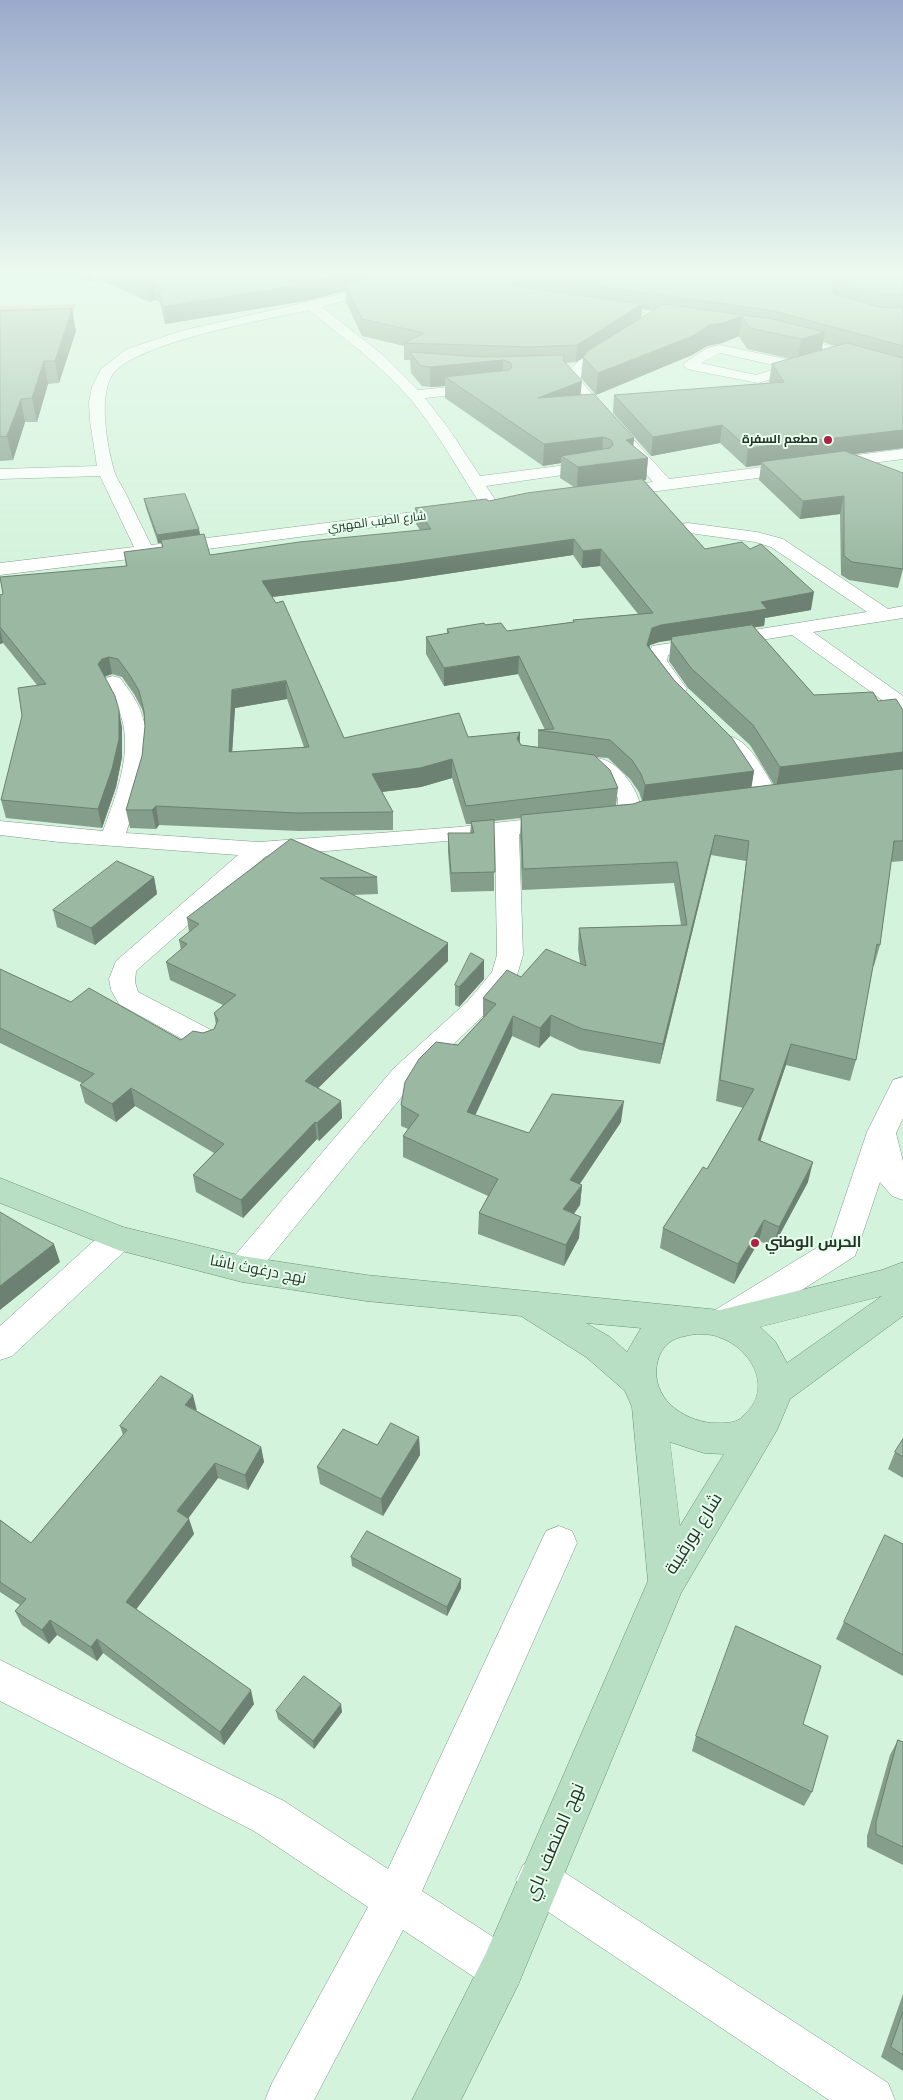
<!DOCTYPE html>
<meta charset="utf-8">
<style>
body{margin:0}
canvas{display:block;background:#d4f3dc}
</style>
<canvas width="903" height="2100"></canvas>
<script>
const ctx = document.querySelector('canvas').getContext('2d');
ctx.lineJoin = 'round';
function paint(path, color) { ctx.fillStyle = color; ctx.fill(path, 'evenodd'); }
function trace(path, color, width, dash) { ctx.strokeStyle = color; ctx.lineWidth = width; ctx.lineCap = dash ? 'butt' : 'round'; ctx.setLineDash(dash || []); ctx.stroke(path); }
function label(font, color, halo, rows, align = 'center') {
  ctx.font = font + ' Helvetica,Cairo,sans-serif'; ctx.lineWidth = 4; ctx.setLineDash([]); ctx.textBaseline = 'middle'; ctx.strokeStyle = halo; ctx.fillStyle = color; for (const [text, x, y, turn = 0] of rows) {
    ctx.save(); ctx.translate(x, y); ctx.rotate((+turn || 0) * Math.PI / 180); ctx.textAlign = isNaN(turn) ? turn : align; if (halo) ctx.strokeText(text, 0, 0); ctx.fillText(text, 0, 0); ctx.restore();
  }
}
paint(new Path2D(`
 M76,304L71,321L0,323V306Z`), '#e3bbbe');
const minor = new Path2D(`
 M401,275H421L420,278L322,307L383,355L418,390L483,384L488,385L490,388L488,391L483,392L425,398L449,429L480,476L598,461L604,463L606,466L604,469L486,486L500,507L497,511L491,512L485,511C460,474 440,435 411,400C381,365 345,339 309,310C270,319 129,343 111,377C99,399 107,446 114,470C116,478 122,486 126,494C134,511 143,528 151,545L453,507L459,508L462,512L459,516L146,557L0,575V563L134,547L100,476L0,479V469L97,466L90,421L89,402L92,387L101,369L127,349L181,331L338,295Z
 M787,334L903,366V375L782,341L780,338Z
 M613,343L618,344L620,347L618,350L588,368L579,379L669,479L903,449V459L612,497L606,496L604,492L606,488L653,482L564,379C572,362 595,347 613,343Z
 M720,345L799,362H811L813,365L805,370L758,383L687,369L683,364L707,348ZM720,353L782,367L756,375L701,363Z
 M688,523L757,532L783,539L888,609L903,606V618L813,632L903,696V712L896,710L792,635L668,655L667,661L687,689L684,693L677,695L670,693L647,661L652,646L867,612L771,547L755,542L682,532L679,528L682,524Z
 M113,676L120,678C128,689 138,701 142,715C155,753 138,796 126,833L259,842L459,827L556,816L564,818L568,823L564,828L519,834L523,955L517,975L486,1013L414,1082L253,1278L242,1282L231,1278L226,1269L231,1260L394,1068L468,1001L492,972L497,955L495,837L266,856L136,971L135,982L138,992L215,1032L219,1039L215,1046L205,1049L195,1046L119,1004L111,990L109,979L116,961L238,855L59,842L0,835V821L103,831C116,795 134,751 120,713C116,702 109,692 103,682L106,678Z
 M732,737C752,743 768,778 779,796L776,801L768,803L760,801L731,755L721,744L724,739Z
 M578,755C588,757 600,757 609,762C624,769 649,804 638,820L630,822L622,820L618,815V798L600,775L593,771L570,767L567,762L570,757Z
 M903,1077V1118L896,1133L903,1161V1200L892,1196L880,1182L855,1256L739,1330L727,1334L715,1330L711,1320L715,1310L831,1239L867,1132L893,1080Z
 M118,1226L129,1229L134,1238L129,1247L12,1356L0,1360V1326L107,1229Z
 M559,1526L572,1531L577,1543L422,1891L518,1953L524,1969L518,1985L502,1991L486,1985L403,1930L314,2100H265L272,2083L368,1907L254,1831L0,1701V1660L284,1801L388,1869L546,1531Z
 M538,1858L553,1865L888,2083L895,2100H829L523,1895L516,1880L523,1865Z`);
const major = new Path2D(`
 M0,1178L123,1227L242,1256L366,1275L720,1310L882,1270L903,1262V1316L790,1399L777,1430L681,1593L518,1985L461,2100H412L486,1953L648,1581L632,1407L625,1391L586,1357L521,1316L366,1301L242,1282L118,1250L0,1203ZM882,1296L787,1363L775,1341L760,1327ZM586,1323L641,1328L627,1352L610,1337ZM695,1334C704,1334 713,1334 721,1338C751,1349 773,1387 746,1413C744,1415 741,1419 738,1420C731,1424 720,1423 712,1423C681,1420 651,1397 657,1364C659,1355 662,1348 670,1342C677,1337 686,1336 695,1334ZM670,1442L704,1453L724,1454L680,1526Z`);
trace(minor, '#7e9b86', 1);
trace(major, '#679474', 1);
paint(minor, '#fff');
paint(major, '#b8dec4');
paint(new Path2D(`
 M74,275H903V448L853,454L903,569L898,588L849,580L841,575L840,514L800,519L759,480L761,465L746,467L720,443L651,456L613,413L614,395L770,383L769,382L772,364L791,359L747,349L739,336L722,343L707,346L692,355L596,395L581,378L583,358L576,362L566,363L581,395L634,438L633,446L648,458L646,480H644L705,549L811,610L765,618L764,626L754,627L814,695L878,701L903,710V861L891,862L880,945L874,966H873L856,1060L850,1081L786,1065L760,1140L808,1182L773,1247L759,1241L734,1284L660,1248L663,1228L707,1169L743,1108L716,1101L746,861L711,855L660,1064L580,1050L550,1036L539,1048L512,1036L475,1115L529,1133L621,1122L580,1184L582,1185L580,1205L574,1214L579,1238L564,1266L478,1234L479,1213L488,1196L403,1157V1136L408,1129L401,1126V1105L483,1018V998L521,977L580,963L578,949L579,928L681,925L674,883L522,890L520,836L521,818L494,821V891L451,892L448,852V833H470L471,824H466L452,778L421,787L382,792L393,812V830L299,831L159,825L156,829L130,828L126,810L142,756L145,726V720L142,709L134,694L122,677L112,674L105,677L122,728V757L116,787L102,828L6,818L1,800L37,685L3,643L0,644V595L126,566L124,552L162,547L161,543H158L146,508L144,499L200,535L210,555L420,530L416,524L415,508L489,501L574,487L560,478L561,463L543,466L445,398V386L430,387L422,386L411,373L410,360H404V346L362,336L346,302L345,291L305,301L165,324L160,303L156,300L149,302L93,276L91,282ZM642,309L653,311L641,318ZM823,342L835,346L822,350ZM573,555L582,568L600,566L638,614L573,620V622L507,631L485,625L447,629V634L426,637V654L444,686L518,674L545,730H538V747L521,745L520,742V732L468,737L344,738L272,597L399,581ZM671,640L669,661L688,688L750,745L774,785L751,787L754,771L674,680L650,648V645L659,642ZM287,699L304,747L232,752L235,708ZM596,757L608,758L630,779L639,792L642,801L633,804L616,805L618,788Z
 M0,311L76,331L59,383L48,384L37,422H25L13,460L0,461Z
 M291,839L377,877L378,894L352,895L448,943V961L318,1088L341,1101L342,1118L319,1141L317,1139L243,1218L196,1192L193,1175L214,1153L135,1106L116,1122L85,1103L80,1085L82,1083L0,1043V969L71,1002L181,1040L214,1029L216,1025L214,1013L223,1005L170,980L166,962L181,950L179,940L189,932L187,918Z
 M154,877L157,894L95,945L57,927L53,910Z
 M484,979L459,1007L455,1005V985Z
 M197,1411L261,1447L264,1462L248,1490L218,1478L188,1518L189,1519L194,1534L136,1609L254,1704L224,1745L103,1653L97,1661L57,1635L49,1644L22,1625L15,1611L20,1605L0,1592V1520L31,1543L123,1435L120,1426Z
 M419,1437L420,1455L383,1516L320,1484L317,1467L377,1445Z
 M903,1439V1478L888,1469L895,1452Z
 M903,1544V1676L836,1639L844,1622Z
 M351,1557L461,1579V1588L447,1616L352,1566Z
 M276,1711L342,1712L314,1749L278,1719Z
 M803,1724L812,1792L804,1806L692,1751L696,1736Z
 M898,1740L903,1742V1865L867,1847V1836L890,1755Z
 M903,1994V2071L881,2057Z`), '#849e8b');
paint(new Path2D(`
 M89,275H92L91,282Z
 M342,275H394L345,285V291L305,301L165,324L163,307Z
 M154,284L156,300L149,302L147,286Z
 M840,284L838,300L831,288L834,285Z
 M642,304L641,321L583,357V358L576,362L577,345Z
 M72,309L76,331L59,383L55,361Z
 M742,316L739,336L722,343L707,346L692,355L596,395L598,373L709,325Z
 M825,332L821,353L798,360L801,339Z
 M503,360V380L445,377V386L430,387V367Z
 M44,361L48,384L37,422L32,398Z
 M582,381L580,401L538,398Z
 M21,399L25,422L13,460L7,436Z
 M722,425L720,443L651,456L653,437Z
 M903,430V448L765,465L761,462V465L746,467L748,448Z
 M603,437L602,458L561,456V463L543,466L544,444Z
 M634,438L632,460L626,440Z
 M648,458L646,480L577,489L578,467Z
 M844,496L840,514L800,519L803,501Z
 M199,529L201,538L161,540V543H158L157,535Z
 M574,539L573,555L399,581L264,598L262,581Z
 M601,549L600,566L582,568L583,551Z
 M814,592L811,610L765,618L764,626L659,642L650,645L645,662L647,645L652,628L661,625L761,602Z
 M0,629L3,643L0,644Z
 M519,656L518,674L444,686V668Z
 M109,657L112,674L105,676L101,682L98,664L102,659Z
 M286,681L287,699L235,708L231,770L229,752L232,690Z
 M119,710L122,728V757L116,787L102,828L98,809Z
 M520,732L519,750L517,739Z
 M903,752V771L776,787L780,767Z
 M452,759V778L421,787L373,793L372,774Z
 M754,771L751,790L642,803L645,785Z
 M156,806L159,825L156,829L152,810Z
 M715,835L711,855L660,1064L663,1044Z
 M154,877L157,894L95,945L91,928Z
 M448,943V961L307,1099L305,1081Z
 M484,960V979L459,1007V987Z
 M551,1015L550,1036L539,1048L540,1028Z
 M513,1016L512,1036L467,1133V1112Z
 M791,1044L786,1065L754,1160L758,1140Z
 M131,1088L135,1106L116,1122L112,1104Z
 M341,1101L342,1118L319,1141L317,1123Z
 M624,1101L621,1122L568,1201L570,1180Z
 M315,1122L317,1139L243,1218L241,1200Z
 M813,1162L808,1182L773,1247L779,1227Z
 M582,1185L580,1205L562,1229L563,1209Z
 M581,1217L579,1238L564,1266L566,1245Z
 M764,1220L759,1241L734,1284L738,1264Z
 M54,1244L60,1262L0,1310V1286Z
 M193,1395L197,1411L185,1405Z
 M419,1437L420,1455L383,1516L381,1499Z
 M261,1447L264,1462L248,1490L245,1475Z
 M215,1463L218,1478L182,1527L177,1511Z
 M189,1519L194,1534L131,1616L126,1602Z
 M461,1579V1588L447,1616V1607Z
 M50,1620L57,1635L49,1644L42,1630Z
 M97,1639L103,1653L97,1661L91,1647Z
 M251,1690L254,1704L224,1745L220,1732Z
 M341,1704L342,1712L314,1749L313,1741Z`), '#6c8171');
const building = new Path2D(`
 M123,275H342L304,284L163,307L158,291L163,289L154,284L147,286Z
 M381,275H477L521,287L642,304L577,345L532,347L404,343L424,333L362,319L345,285Z
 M520,275H903V295H881L840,284L834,285L831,288L834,294L879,307L897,308L903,306V346L774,311Z
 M664,304L773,319L825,332L801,339L750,328L742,316L724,323L709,325L695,335L598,373L583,357L588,351Z
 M72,309L55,361H44L32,398L21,399L7,436L0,437V311Z
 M847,343L903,358V430L748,448L722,425L653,437L614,395L784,382L772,364Z
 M410,352L483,357L564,355L563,360L582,381L538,398L594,394L634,438L626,440L648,458L578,467L561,456L610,448L613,445L611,440L603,437L544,444L445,377L509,370L512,367L510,362L503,360L430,367L421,366Z
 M845,451L903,473V569L852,562L844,556V496L803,501L761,462Z
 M642,479L705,549L742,542L750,549L761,544L814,592L761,602L767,609L661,625L652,628L647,645L674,680L732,738L754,771L645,785L641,774L632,760L610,740L538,730L554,729L519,656L444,668L426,637L449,633L447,629L484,623L485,625L501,623L507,631L574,622L573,620L653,613L601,549L583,551L574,539L399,564L262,581L276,603L283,601L344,738L459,713L468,737L520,732L517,739L521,745L594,755L610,770L618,788L466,806L452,759L420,768L372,774L393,812L297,813L156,806L152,810H126L142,756L145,726L144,711L139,691L131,677L118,659L109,657L102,659L98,664L115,696L119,710V739L112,769L98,809L1,800L22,716L18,688L46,684L0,627V595L3,594L0,577L127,566L124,552L163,547L161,540L204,534L210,555L299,542L431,529L415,508L486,499L489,501L527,493ZM286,681L309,747L229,752L232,690Z
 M185,494L199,529L157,535L144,499Z
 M752,625L814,695L873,692L878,701L896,699L903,710V752L780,767L753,725L691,668L671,641L672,637Z
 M903,769V841H894L880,945L877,944L856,1060L791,1044L758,1140L813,1162L779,1227L764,1220L738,1264L663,1228L703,1167L707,1169L754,1089L720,1080L749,841L715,835L663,1044L582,1029L551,1015L540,1028L513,1016L467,1112L529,1133L552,1094L624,1101L570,1180L582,1185L563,1209L581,1217L566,1245L479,1213L498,1179L403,1136L419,1115L401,1105L405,1082L419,1059L436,1042L458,1045L496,1004L483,998L507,970L521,977L546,949L586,966L579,928L687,925L677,862L523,869L521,815L633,804L642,801Z
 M494,820L495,872L451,873L448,833H474L471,822Z
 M291,839L377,877L320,878L448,943L305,1081L341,1101L317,1123L315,1122L241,1200L193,1175L224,1144L131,1088L112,1104L80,1085L94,1074L0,1028V969L71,1002L89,988L181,1040L193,1031L203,1033L214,1029L218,1020L214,1013L236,995L166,962L187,944L179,940L199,924L187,918Z
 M117,861L154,877L91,928L53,910Z
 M471,953L484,960L459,987L455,985Z
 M0,1212L54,1244L0,1286Z
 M161,1376L193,1395L185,1405L261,1447L245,1475L215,1463L177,1511L189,1519L126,1602L251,1690L220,1732L97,1639L91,1647L50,1620L42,1630L15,1611L26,1599L0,1582V1520L31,1543L127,1430L120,1426Z
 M391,1423L419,1437L381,1499L317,1467L343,1429L377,1445Z
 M903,1439V1457L895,1452Z
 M367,1531L461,1579L447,1607L351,1557Z
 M885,1535L903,1544V1655L844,1622Z
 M736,1626L821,1666L803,1724L828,1736L812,1792L696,1736Z
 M304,1676L341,1704L313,1741L276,1711Z
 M898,1740L903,1742V1847L876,1834V1822Z
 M903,2012V2055L891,2047Z`);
paint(building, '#9ab8a2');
trace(building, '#6c8171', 1);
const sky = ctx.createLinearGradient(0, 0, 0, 569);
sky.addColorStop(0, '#9baaca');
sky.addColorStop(0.48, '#ecfaef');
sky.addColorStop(1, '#ecfaef00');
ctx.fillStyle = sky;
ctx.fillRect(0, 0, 903, 569);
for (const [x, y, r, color] of [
 [828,440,5,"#b21f44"],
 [755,1243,5,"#b21f44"]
]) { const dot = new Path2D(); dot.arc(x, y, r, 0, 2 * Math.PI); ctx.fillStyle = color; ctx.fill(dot); trace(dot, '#e6ffec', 2); }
label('bold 12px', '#27332a', '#e6ffec', [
 ["مطعم السفرة",818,440]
], 'right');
label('12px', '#27332a', '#e6ffec', [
 ["شارع الطيب المهيري",377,522,-7]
]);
label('bold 15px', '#27332a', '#e6ffec', [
 ["الحرس الوطني",765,1243]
], 'left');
label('15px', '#27332a', '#e6ffec', [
 ["نهج درغوث باشا",258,1270,11]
]);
label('18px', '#27332a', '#e6ffec', [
 ["شارع بورقيبة",694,1534,-58],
 ["نهج المنصف باي",555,1842,-67]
]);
</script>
